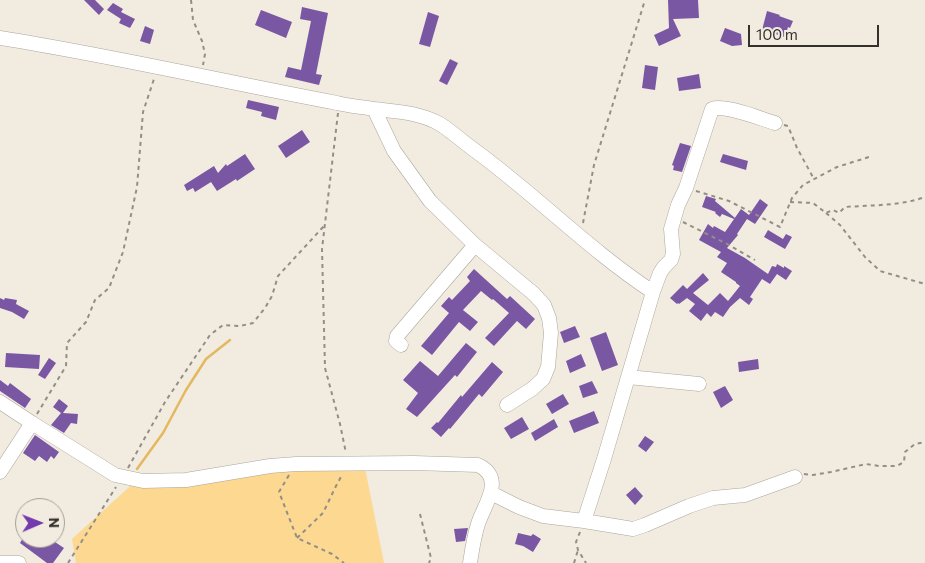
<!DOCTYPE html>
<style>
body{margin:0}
#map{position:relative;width:925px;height:563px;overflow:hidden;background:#f1ebe0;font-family:Commissioner,sans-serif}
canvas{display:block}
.north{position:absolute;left:15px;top:498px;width:50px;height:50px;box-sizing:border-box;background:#f1ebe0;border:1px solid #a5a198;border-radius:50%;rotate:89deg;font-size:14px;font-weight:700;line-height:20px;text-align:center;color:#34312d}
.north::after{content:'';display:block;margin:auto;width:18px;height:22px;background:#763aaf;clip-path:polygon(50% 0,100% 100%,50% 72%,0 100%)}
.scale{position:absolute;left:748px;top:25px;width:131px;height:22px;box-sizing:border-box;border:2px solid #34312d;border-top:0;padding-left:6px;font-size:15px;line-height:18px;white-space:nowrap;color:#34312d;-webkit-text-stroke:4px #f1ebe0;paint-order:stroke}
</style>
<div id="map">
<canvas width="925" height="563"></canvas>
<div class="north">N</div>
<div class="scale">100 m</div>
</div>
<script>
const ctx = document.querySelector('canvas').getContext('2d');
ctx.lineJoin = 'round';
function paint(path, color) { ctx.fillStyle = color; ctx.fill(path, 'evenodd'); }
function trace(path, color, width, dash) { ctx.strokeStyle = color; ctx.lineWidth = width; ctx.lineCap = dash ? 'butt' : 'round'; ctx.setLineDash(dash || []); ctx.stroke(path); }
paint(new Path2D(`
 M364,463L384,563H76L72,539L139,478L217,469Z`), '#fcd891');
trace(new Path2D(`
 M137,469L163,433L186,390L206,359L230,340`), '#e4b85e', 2.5);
paint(new Path2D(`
 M84,0H95L104,9L99,15Z
 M668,0H698L699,18L673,19L681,36L659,46L654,35L669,28Z
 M113,3L123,9L121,12L135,19L130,28L119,23L121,19L107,10Z
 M302,7L328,13L316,74L322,75L319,85L285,77L288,67L301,70L311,21L300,19Z
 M261,10L292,22L286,38L255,25Z
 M767,11L780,15L779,16L793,21L790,28L788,27L785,37L762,30Z
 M428,12L439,16L430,47L419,44Z
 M145,26L154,30L150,44L140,41Z
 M725,28L741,34L742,45L732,46L720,41Z
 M450,59L458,63L447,85L439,81Z
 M645,65L658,67L655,90L642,88Z
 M699,74L701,88L679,91L677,78Z
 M248,100L279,107L276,120L261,116L262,112L246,108Z
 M302,130L310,142L286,158L278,146Z
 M680,143L691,146L682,172L673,170L674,166L672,165Z
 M245,154L255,169L237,181L236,179L217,191L211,182L195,192L193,188L187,191L184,185L214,166L218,173L226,164L227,166Z
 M723,154L748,161L746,170L720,162Z
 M706,196L716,199L715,201L735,218L734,219L722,214L720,217L715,213L716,212L702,207Z
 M760,199L768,205L755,224L747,219L737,234L738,235L727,248L745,258L768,274L772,266L776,267L777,264L784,268V266L792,271L786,280L777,274L770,284L762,279L750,297L753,299L749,305L740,298L730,307L723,317L715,312L711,317L707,313L701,321L689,311L695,304L687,298L679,304L678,303L677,304L670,298L683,285L687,289L703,273L709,280L693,293L708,305L720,293L728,301L740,286L736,283V282L721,272L727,263L717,257L721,252L699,240L708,224L713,228L714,226L725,232L741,209L749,215Z
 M768,230L783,239L786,234L792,237L785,249L764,237Z
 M474,269L507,299L510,296L535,319L526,329L517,321L494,346L485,338L509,313L493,299L492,300L481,291L463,310L478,322L470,331L459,322L432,355L421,346L449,313L441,306L449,297L452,300L470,281L467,277Z
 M0,298L4,300L5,298L17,300L16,304L29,311L24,319L12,312L0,308Z
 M575,326L580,337L564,343L560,332Z
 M606,332L618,365L602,371L590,338Z
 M466,343L477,352L457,377L455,375L417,417L406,409L418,393L403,380L420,361L438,376Z
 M6,353L40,355L39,369L5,367Z
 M581,354L586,366L570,373L566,361Z
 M49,358L56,363L45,379L38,375Z
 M758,359L759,369L739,372L738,362Z
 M492,362L503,372L482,397L479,394L450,429L449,428L441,437L431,428L437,422L438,423L461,395L462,397Z
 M0,380L8,386L10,383L31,399L25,408L0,391Z
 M592,381L598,393L583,398L579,386Z
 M725,386L733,400L721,408L713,392Z
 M563,394L569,404L552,414L546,404Z
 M59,399L68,406L63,413L78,414L77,424L71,423L64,433L51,425L61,413L53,407Z
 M594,411L599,423L574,433L569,421Z
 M522,417L529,429L511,439L504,428Z
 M554,419L558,427L535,441L531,433Z
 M35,435L59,452L54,459L51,456L47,462L39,456L35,461L23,453Z
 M645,436L654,442L646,452L638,446Z
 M635,487L643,496L635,505L626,495Z
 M468,528L465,541L456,542L454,529Z
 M518,533L531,536L533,534L541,539L533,552L523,546L515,544Z
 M23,538H49L64,548L53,563H47L20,543Z`), '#7a57a3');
const minor = new Path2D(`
 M0,38C113,56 225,82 337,103C349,106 362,107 374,109C398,112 418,112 440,124C451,131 462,141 473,149C535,194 589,250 653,292L604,459L584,521L633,529L645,525L689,506L713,498L745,495L795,477
 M374,109L394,151L430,201L475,245L534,294L544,305L549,318L551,333L548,367L543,379L532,389L507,405
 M653,292L660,273L664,267L671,260L673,254L671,229L678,205L686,188L712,109C725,104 761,119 775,123
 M401,345L396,341L397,336L475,245
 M628,377L699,384
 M0,402L32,423
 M0,472L32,423L115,475L143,481L186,480L270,466L296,464L414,463L478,465C506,478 484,505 478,524C474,536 472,550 470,563
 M491,493L519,507L543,516L584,521
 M0,563H19`);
trace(minor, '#aba69b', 15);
trace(new Path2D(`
 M191,0L193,20L202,41L205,54L203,65
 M338,113L322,249L325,368L340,424L346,453
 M784,125L788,126L797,148L814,179
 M696,191L729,201L780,227L792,198L803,185L837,167L869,157
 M790,202L813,203L826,213L833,210L839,213L845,207C872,205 900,206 925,197
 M826,213L840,225L865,257L880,271L925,284
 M683,222L729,245L755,260
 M583,223L594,165L645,0
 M37,414L66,366L67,343L86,322L95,300L109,288L123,252L137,187L143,112L154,79
 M128,468L165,402L210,335L223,325L240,326L253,323L265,308L272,296L278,276L324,226
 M804,474L813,475L831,472L866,464L879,466H897L904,462L905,452L915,444L925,442
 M289,475L279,492L297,538L332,554L344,563
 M420,514L431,558L429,563
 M580,532L576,542L578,550L586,563
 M297,538L323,513L336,486L342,475
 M68,563L116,487
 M574,563L578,550`), '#938e87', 2, [4, 4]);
trace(minor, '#fff', 14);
</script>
